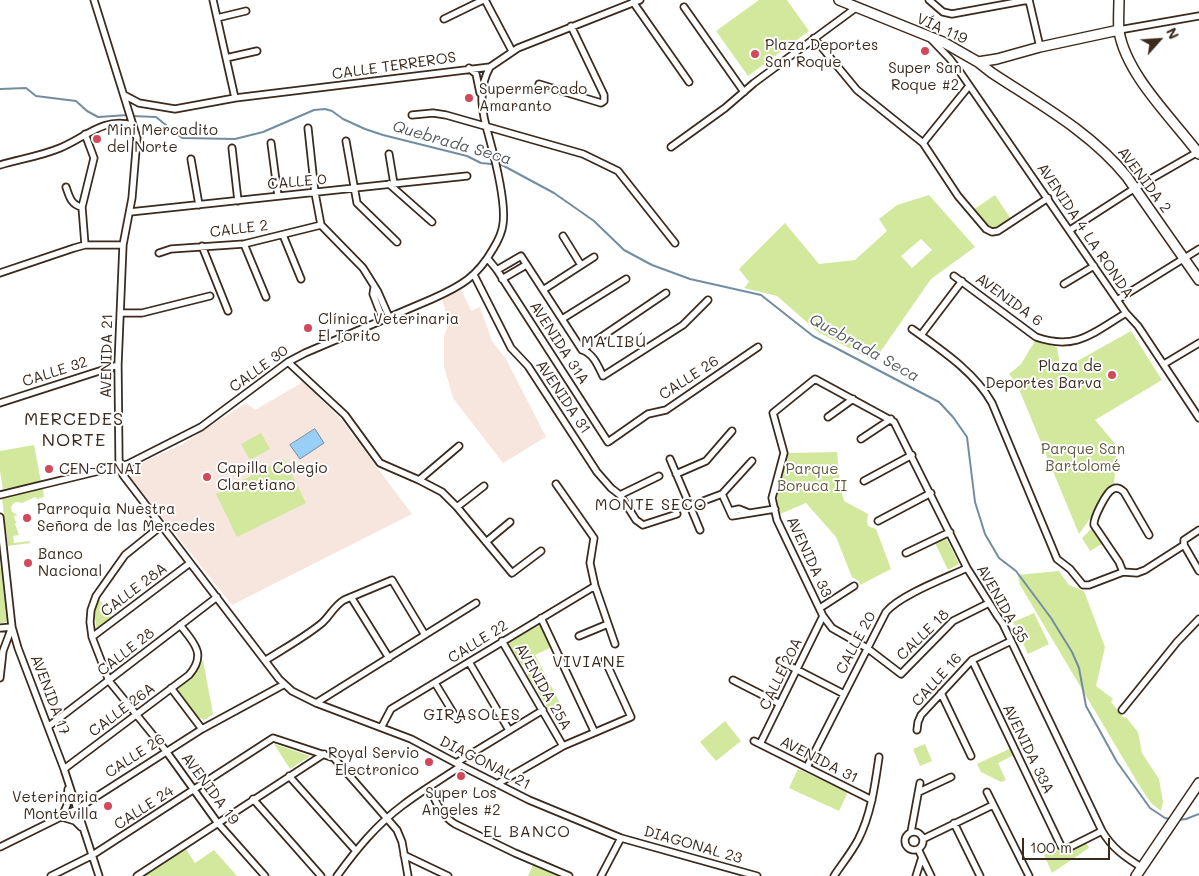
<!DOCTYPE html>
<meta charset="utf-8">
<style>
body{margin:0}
#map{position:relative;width:1199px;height:876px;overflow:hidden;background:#fff;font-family:Mali,sans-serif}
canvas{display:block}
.north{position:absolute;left:1134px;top:15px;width:50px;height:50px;-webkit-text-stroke:4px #fff;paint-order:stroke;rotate:64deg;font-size:14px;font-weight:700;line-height:20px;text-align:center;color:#3b2a1e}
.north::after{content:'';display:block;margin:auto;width:18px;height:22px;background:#3b2a1e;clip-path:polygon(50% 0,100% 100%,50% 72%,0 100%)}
.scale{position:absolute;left:1022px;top:838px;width:88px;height:22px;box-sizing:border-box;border:2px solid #3b2a1e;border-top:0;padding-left:6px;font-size:15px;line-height:18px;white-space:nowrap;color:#3b2a1e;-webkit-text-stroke:4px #fff;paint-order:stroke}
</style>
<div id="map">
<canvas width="1199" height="876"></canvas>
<div class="north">N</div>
<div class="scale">100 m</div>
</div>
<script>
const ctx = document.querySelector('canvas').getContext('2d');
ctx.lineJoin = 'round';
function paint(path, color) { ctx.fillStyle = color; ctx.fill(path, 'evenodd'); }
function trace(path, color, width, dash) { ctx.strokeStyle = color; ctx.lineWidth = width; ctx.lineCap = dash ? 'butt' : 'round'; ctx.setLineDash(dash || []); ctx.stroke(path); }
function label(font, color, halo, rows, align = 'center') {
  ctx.font = font + ' Mali,sans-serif'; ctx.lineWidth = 4; ctx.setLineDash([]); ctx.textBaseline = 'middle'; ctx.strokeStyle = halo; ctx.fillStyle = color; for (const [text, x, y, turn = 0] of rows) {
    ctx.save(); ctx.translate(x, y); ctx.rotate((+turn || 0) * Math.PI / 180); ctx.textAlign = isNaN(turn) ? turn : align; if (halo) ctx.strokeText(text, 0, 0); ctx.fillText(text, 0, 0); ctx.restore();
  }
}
paint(new Path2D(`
 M461,289L471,311L480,307L492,341L506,359L546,437L503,463L453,398L444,366V336L449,323L442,300Z
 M303,382L340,418L412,514L232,605L131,478L130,468L181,445L246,403L255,410Z`), '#f6e6de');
paint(new Path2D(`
 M759,0H787L809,31L748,76L716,31Z
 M929,195L975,247L931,279L874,361L818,332L777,296L744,288L749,282L739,269L785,223L819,264L855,260L887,231L879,219L897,205ZM921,239L932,250L912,268L901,256Z
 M995,195L1011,219L999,227L992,229L973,210Z
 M1131,331L1162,380L1095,420L1117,446L1114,485L1079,534L1016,382L1009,374L1021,364L1035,341L1057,347L1060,365L1063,369Z
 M261,433L270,449L250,460L241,444Z
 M34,445L41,482L3,489L0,471V451Z
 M837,452L840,486L844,501L868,514L867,521L868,526L876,529L891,569L860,585L859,581L852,577L836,537L806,503L780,514L777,498L788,453Z
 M284,459L306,503L237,537L216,494Z
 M43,489L44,497L39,498V500L35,497L22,503C16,501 14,502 11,507L12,512L18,515L14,516L15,521H17L15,524L19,535L13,536L14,543L30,541V543L8,546L2,499L4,497Z
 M1092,528L1102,544L1090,551L1082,538Z
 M946,538L959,564L948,570L935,543Z
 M0,562L8,622L0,623Z
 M1059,571L1069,585L1084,591L1105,647L1096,686L1113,699L1111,702L1124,718L1126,717L1138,732L1142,753L1159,779L1163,802L1161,811L1151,803L1139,785L1020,585L1018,575Z
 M99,599L112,617L97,629C94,617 94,609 99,599Z
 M1034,613L1049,644L1028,654L1013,622Z
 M539,625L542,626L552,647L535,655L562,707L551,713L528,676V673L531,671L528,665H522L510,646V641Z
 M203,660L213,714L204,720L198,717L176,688L194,675Z
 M725,721L741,741L716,761L700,742Z
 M274,744L310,756L290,769Z
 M925,744L932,761L920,766L913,749Z
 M1011,748L1014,755L998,763L1006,780L1001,782L981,772L977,764Z
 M798,769L848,792L839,811L789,788Z
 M1085,841L1089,848L1052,873L1044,855L1059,848L1063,851Z
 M186,849L195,863L214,850L237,876H145Z
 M533,865L558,876H528Z`), '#d2e89d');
const water = new Path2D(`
 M315,429L324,443L300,459L290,445Z`);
paint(water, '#98cff7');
trace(water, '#738da0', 1);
trace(new Path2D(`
 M0,89L26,88L36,96L76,101L87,111L98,117L128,115
 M132,116L156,117L182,138L235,139L263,132L314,110L325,109L332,111L343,119L365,129L383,135L467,156L481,163L502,165L554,193L594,221L624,250L652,265L690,279L761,295L813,336L939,402L953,417L967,437L975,502L985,534L999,558L1016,571L1051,618L1072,652L1079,668L1086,706L1117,762L1150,808L1165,818L1170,819
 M1178,820L1186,819L1199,814`), '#738da0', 2);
const minor = new Path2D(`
 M94,0L137,138L132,198L123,245L118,365L119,460L123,475L279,679L292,691L316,703L411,739L456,763L529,800L621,838L757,876
 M213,0L235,98
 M485,0L512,51
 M929,0L943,12L952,14L1028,0
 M1029,0L1040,47
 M633,2L689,82
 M684,7L744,92
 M217,18L246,11
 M444,19L483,0
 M1119,30L1199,16
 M814,38L857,90L923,143L958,196L986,229L992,232L998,231L1048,198
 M930,38L950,59L960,72L1126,313L1138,326L1199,418
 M226,58L257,51
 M469,68L476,74L480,93
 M539,84L601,103L604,101V95L571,26
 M124,95L139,103L175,109L235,98L490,67L518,48L640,0
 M412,115L433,113L446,115L583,154L618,171L675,243
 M308,128L315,193L321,225L363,268L378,292L389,317
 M346,141L357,203L397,242
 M271,143L278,196
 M923,143L969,86
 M671,147L725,108L754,83L857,7
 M232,148L238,201
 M389,154L394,184
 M191,159L199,205
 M0,165C20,159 41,156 60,148C85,138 103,117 132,125
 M389,184L432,222
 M66,187C69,196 71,205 82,207
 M130,212L467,176
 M1070,230L1135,188L1198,152
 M283,235L301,279
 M563,236L581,265
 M244,244L266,297
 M85,245L82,207L94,158L85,134
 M202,246L228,311
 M159,253L171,249L244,244L321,225
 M488,259L497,270L608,442L648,414L666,410L758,347
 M497,270L521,256L582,350C593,353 598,366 603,376L683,325L708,300
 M0,273L74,248L85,245H123
 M474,275L511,348L528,366L597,472L611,488L620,495L636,520L643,525L677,514
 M954,276L1036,337C1076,351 1093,333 1126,313
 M502,279L526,265
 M1064,284L1094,266
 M374,288L373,294L383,320
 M543,290L594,257
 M1117,300L1199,249
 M120,313H142L210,296
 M562,319L626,279
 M912,329C940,349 975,372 992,403L1057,559L1070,569L1083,585H1089L1123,572L1137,573L1145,570L1184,545V540L1199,530
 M921,335L962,281
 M582,350L666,293
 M288,362L345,415L380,463L419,480L442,492L457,507L512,573L541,551
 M1164,364L1199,343
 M0,403L118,365
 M828,417L853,399
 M861,439L891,419
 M670,459L690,506L722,494
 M752,461L722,494L732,516L775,509
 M676,474L706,461L732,431
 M419,480L459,446
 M864,481L912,455
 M556,484L594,538L590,563L595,586L615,644
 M0,495L128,464L201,427L288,362L305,353L432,299C461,286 477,277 493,249C498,241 502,233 503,224C506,203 495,159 489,137C482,113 477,90 490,67
 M620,495L659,476
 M690,506L700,530
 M457,507L484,486
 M730,511L739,509L749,513
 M0,517L12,627L18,648L64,769L99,876
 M878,521L931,493
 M161,526L125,555L96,596L91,610L90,622L92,637L109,681L166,751L217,822L265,876
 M486,542L510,522
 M1184,545L1199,571
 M906,553L950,532
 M1123,572L1119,562L1094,525C1093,519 1106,492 1113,489C1117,487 1121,489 1124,492L1149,535
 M351,597L389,658
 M989,603L953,621L901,674L867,648L832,628L823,616L777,520L772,498L784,453L773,413L815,379L894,422L967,568L998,617L1003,624L1102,831C1112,848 1125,857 1141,867
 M820,608L854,586
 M541,618L594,731
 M0,628L12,627
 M579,636L608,624
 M92,637L190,563
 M502,641L563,746
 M266,660C285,648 305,637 322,623C330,616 334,606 344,600L392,580L425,635
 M972,660L1061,846L1066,849L1102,831
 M780,661L844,694
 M469,662L509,730
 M0,678L3,651L12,627
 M733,680L780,704
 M435,683L457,719
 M171,688L202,729
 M941,693L971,756
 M316,703L476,603
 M1122,710L1177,642L1199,619
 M49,726L217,597
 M382,726L391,709L595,586
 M917,730L918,722L921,715L972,660L1011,641
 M754,741L872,800
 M760,744L823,616
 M456,763L543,710
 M807,767L886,612C900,595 946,578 967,568
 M64,769L189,675C207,654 194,643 180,625
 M289,776L356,851
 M497,784L563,746L631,717L605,660
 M429,787C436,802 441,815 455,824L515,853L569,876
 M68,789L67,805L62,817L75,821L81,827
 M919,792L951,777
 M987,792L1029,876
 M253,799L321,876
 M954,823L980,876
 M905 841a9 9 0 1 1 18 0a9 9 0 1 1-18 0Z
 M911,832L920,783
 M923,839L993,805
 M0,847L77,809L202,729L283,685
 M918,849L931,876
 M404,855L448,876
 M51,876L91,856L273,738L334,758L397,830L402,842L408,876
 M137,876L324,754
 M337,876C356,850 376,825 403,805C421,791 442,779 461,766
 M601,876L621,838
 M834,876C842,864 851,853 858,840C871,815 875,785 879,757
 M916,876L922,857`);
const secondary = new Path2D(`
 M839,0L943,42L978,62L992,73C1039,104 1091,132 1127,177L1199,280
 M1119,0C1119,10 1118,21 1119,31C1126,75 1173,119 1199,154
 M978,62L997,59L1040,47L1119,30
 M1136,876L1199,783`);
trace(minor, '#3b2a1e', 9);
trace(secondary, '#3b2a1e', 12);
trace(minor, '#fff', 5.5);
trace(secondary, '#fff', 9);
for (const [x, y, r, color] of [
 [925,51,5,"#d1495b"],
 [755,54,5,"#d1495b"],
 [469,98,5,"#d1495b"],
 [97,139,5,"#d1495b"],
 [308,328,5,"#d1495b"],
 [1112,375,5,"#d1495b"],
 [49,469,5,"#d1495b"],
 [207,477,5,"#d1495b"],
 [27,518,5,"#d1495b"],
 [28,563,5,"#d1495b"],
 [429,762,5,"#d1495b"],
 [461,776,5,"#d1495b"],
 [108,806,5,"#d1495b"]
]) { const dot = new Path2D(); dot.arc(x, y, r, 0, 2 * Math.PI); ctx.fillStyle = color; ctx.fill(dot); trace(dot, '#fff', 2); }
label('15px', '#3b2a1e', '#fff', [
 ["VÍA 119",942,29,24],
 ["CALLE TERREROS",394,66,-8],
 ["AVENIDA 2",1144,180,53],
 ["CALLE 0",297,182,-5],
 ["CALLE 2",239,229,-7],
 ["AVENIDA 4 LA RONDA",1085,231,56],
 ["AVENIDA 6",1009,300,36],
 ["AVENIDA 31A",559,343,57],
 ["AVENIDA 21",107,356,-89],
 ["CALLE 30",259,369,-36],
 ["CALLE 32",55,372,-18],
 ["CALLE 26",689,378,-33],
 ["AVENIDA 31",563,397,56],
 ["AVENIDA 33",809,557,65],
 ["CALLE 28A",134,590,-37],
 ["AVENIDA 35",1002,604,60],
 ["CALLE 18",923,635,-44],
 ["CALLE 22",478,642,-32],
 ["CALLE 20",856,643,-62],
 ["CALLE 28",126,652,-38],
 ["CALLE 20A",781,674,-64],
 ["CALLE 16",937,680,-48],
 ["AVENIDA 25A",543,687,60],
 ["AVENIDA 17",50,695,69],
 ["CALLE 26A",122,710,-37],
 ["AVENIDA 33A",1028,749,64],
 ["CALLE 26",135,756,-33],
 ["AVENIDA 31",819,760,27],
 ["DIAGONAL 21",485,763,27],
 ["AVENIDA 19",210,789,53],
 ["CALLE 24",144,808,-33],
 ["DIAGONAL 23",693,845,16]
]);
label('15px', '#3b2a1e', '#fff', [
 ["Plaza Deportes",765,45],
 ["San Roque",765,62],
 ["Super San",925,68,"center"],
 ["Roque #2",925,85,"center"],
 ["Supermercado",479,89],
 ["Amaranto",479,106],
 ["Mini Mercadito",107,130],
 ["del Norte",107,147],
 ["Clínica Veterinaria",318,319],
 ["El Torito",318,336],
 ["Plaza de",1102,366,"right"],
 ["Deportes Barva",1102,383,"right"],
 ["Capilla Colegio",217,468],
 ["Claretiano",217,485],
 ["CEN-CINAI",59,469],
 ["Parroquia Nuestra",37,509],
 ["Señora de las Mercedes",37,526],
 ["Banco",38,554],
 ["Nacional",38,571],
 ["Royal Servio",419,753,"right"],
 ["Electronico",419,770,"right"],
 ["Super Los",461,793,"center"],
 ["Angeles #2",461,810,"center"],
 ["Veterinaria",98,797,"right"],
 ["Montevilla",98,814,"right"]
], 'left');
label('15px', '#615a3e', '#fff', [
 ["Parque San",1083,449],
 ["Bartolomé",1083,466],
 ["Parque",812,469],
 ["Boruca II",812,486]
]);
label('italic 16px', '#575c5f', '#fff', [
 ["Quebrada Seca",452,143,16],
 ["Quebrada Seca",864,348,29]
]);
ctx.letterSpacing = '1px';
label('16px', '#3b2a1e', '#fff', [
 ["MALIBÚ",614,342],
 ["MONTE SECO",651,505],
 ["VIVIANE",589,662],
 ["GIRASOLES",472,715],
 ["EL BANCO",527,832]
]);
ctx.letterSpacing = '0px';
ctx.letterSpacing = '1px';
label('18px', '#3b2a1e', '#fff', [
 ["MERCEDES",74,419],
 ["NORTE",74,440]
]);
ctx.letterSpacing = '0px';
</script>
